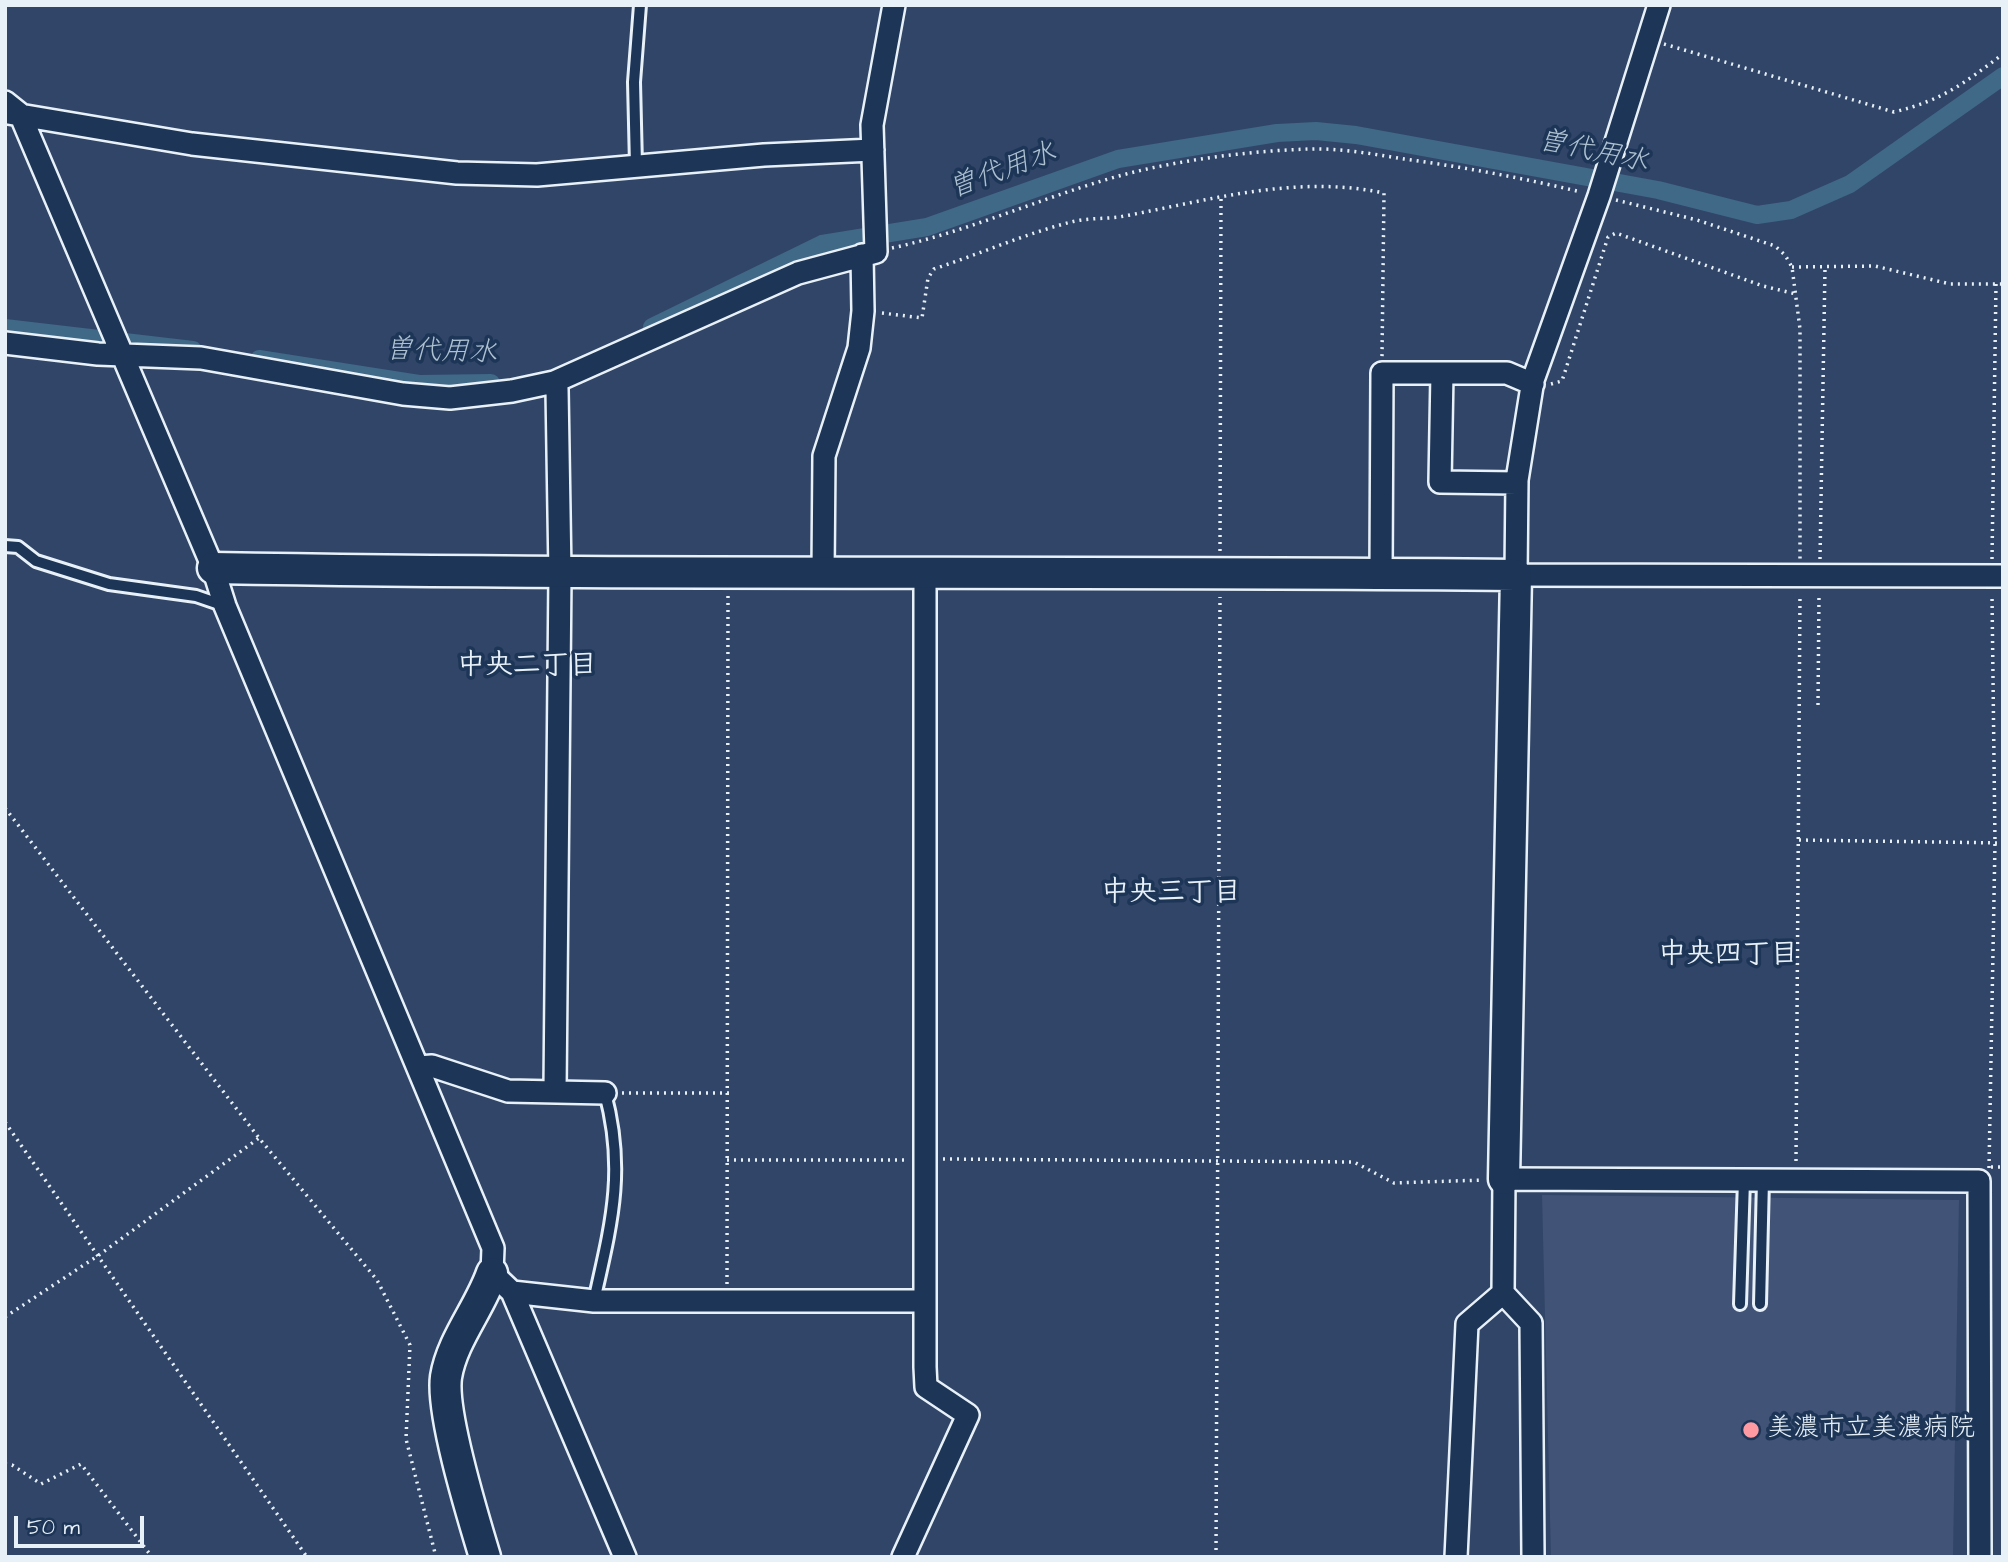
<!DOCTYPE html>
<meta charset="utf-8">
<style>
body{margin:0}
#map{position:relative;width:2008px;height:1562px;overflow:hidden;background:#304568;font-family:"Architects Daughter",sans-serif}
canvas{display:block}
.frame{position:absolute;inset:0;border:7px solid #e8f1f8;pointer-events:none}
.scale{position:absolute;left:14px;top:1516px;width:130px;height:32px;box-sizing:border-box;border:4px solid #e8f1f8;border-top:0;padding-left:9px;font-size:21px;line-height:24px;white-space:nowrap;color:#e8f1f8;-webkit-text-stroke:5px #1d3557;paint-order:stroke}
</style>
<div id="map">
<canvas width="2008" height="1562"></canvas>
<div class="frame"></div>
<div class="scale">50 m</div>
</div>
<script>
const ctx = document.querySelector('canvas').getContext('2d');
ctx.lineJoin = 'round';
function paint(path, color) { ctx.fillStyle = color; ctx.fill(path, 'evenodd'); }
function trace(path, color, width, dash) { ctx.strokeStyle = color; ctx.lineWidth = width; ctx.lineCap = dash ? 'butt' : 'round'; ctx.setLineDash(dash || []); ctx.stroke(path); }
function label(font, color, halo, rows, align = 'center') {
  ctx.font = font + ' "Architects Daughter","Klee One",sans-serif'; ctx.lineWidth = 7; ctx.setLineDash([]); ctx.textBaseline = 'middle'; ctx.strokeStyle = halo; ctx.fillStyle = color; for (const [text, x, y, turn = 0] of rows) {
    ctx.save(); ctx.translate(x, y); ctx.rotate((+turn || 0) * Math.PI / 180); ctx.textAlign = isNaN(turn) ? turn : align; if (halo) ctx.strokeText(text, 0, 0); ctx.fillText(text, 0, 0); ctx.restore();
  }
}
paint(new Path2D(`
 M1542,1195L1959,1200L1953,1557H1551Z`), '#415377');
trace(new Path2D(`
 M652,327L822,244L927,227L1118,159L1277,133L1316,131L1356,135L1658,190L1757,215L1791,210L1850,184L2003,76
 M5,328L193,350
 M259,359L419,384L491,383`), '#406887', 18);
const lane = new Path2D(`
 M636,165L634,82L640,5
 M5,546L18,547L36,561L109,584L196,596L225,606
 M594,1301C611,1225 626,1171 605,1093
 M1740,1304L1744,1180
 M1760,1304L1763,1180`);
const street = new Path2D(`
 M1659,5L1599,196L1533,380L1517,480L1516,575L2003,576
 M5,102L20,114L213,568L225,606L493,1248L492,1273L512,1292L625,1557
 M8,113L192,144L457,173L537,175L764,155L873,150
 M5,343L98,354L201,358L403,394L450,398L512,391L554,382L557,389L560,574L555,1090
 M1442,373L1440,482L1517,483
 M554,382L798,273L876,252L872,125L894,5
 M823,573L824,456L859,348L863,311L862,255
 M1381,573L1382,373H1507L1533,384
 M418,1067L432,1066L508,1091L605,1093
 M512,1292L594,1301H924
 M1503,1293L1504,1179L1979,1181L1980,1557
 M903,1557L968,1415L926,1387L925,1367V573
 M1456,1557L1467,1324L1503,1293L1531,1323L1533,1557`);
const secondary = new Path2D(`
 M213,568C647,576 1081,570 1516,575L1504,1179
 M485,1557C473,1517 441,1414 446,1377C452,1340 480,1308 492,1273`);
trace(lane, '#e8f1f8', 16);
trace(street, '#e8f1f8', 26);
trace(secondary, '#e8f1f8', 35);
trace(new Path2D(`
 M1664,44L1894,112C1943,100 1963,84 2003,54
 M1616,200L1697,220L1775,246L1785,255L1792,267L1800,329V559
 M892,248C974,230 1049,194 1130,173C1187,159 1250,151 1309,149C1340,148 1373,154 1404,159C1463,167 1523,178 1581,192
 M1792,267L1875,266L1950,284H2003
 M882,313L922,318L928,278L934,269C979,254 1025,234 1071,222C1086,218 1103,219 1119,217C1207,201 1294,174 1384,193L1382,357
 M1551,384L1562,381L1608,237L1616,233L1763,286L1796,294
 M1220,551L1221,196
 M1820,559L1825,268
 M1992,559L1996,284
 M1818,705L1819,595
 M5,808L259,1138L377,1280L410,1345L406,1439L436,1557
 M1799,840L2003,843
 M622,1093H729
 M5,1122L307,1557
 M943,1159L1354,1162L1394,1183L1483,1180
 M727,1160H907
 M1796,1161L1800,595
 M1991,1167H2003
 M1989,1168L1995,843L1992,595
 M727,1284L728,595
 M5,1317L99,1255L259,1138
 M5,1464L12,1465L41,1484L81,1464L152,1557
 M1216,1557L1220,597`), '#e8f1f8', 3.5, [2, 5]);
trace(lane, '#1d3557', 10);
trace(street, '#1d3557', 21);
trace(secondary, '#1d3557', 30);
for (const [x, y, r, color] of [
 [1751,1430,9,"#ff9aa2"]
]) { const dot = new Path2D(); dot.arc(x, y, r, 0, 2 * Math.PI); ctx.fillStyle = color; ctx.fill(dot); trace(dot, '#1d3557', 2.5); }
label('26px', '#e8f1f8', '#1d3557', [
 ["美濃市立美濃病院",1767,1430]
], 'left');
label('italic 28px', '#adc1d0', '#1d3557', [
 ["曽代用水",1593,153,12],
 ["曽代用水",1003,172,-20],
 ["曽代用水",441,353,2]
]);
label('bold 28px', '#e8f1f8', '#1d3557', [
 ["中央二丁目",527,667],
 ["中央三丁目",1171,894],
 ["中央四丁目",1728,956]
]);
</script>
